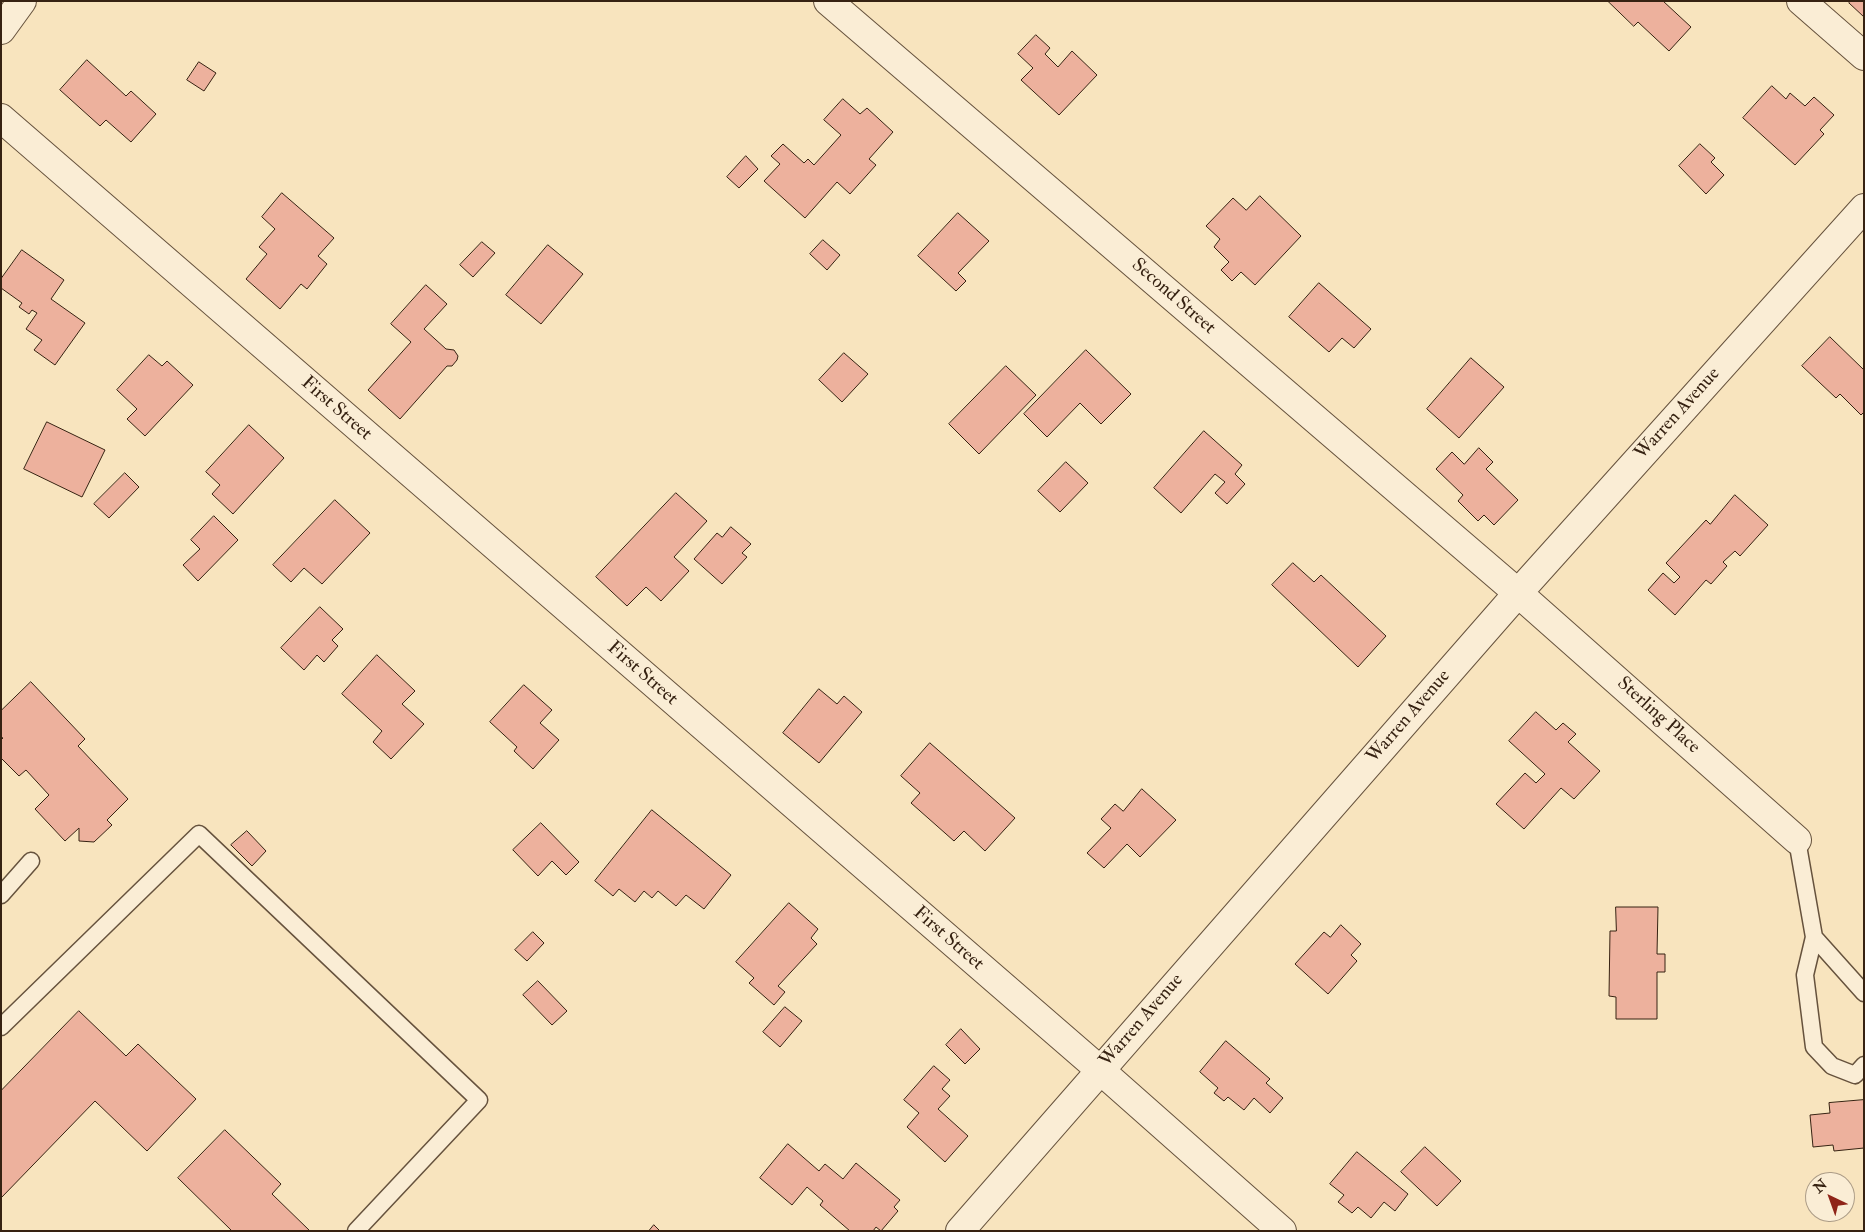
<!DOCTYPE html>
<style>
body{margin:0}
#map{position:relative;width:1865px;height:1232px;overflow:hidden;background:#f8e4be;font-family:"IM FELL Double Pica",serif}
canvas{display:block}
.frame{position:absolute;inset:0;border:2px solid #362212;pointer-events:none}
.north{position:absolute;left:1805px;top:1172px;width:50px;height:50px;box-sizing:border-box;background:#faedd5;border:1px solid #ac9c87;border-radius:50%;rotate:318deg;font-size:14px;font-weight:700;line-height:20px;text-align:center;color:#362212}
.north::after{content:'';display:block;margin:auto;width:18px;height:22px;background:#8f2418;clip-path:polygon(50% 0,100% 100%,50% 72%,0 100%)}
</style>
<div id="map">
<canvas width="1865" height="1232"></canvas>
<div class="frame"></div>
<div class="north">N</div>
</div>
<script>
const ctx = document.querySelector('canvas').getContext('2d');
ctx.lineJoin = 'round';
function paint(path, color) { ctx.fillStyle = color; ctx.fill(path, 'evenodd'); }
function trace(path, color, width, dash) { ctx.strokeStyle = color; ctx.lineWidth = width; ctx.lineCap = dash ? 'butt' : 'round'; ctx.setLineDash(dash || []); ctx.stroke(path); }
function label(font, color, halo, rows, align = 'center') {
  ctx.font = font + ' "IM FELL Double Pica",serif'; ctx.lineWidth = 5; ctx.setLineDash([]); ctx.textBaseline = 'middle'; ctx.strokeStyle = halo; ctx.fillStyle = color; for (const [text, x, y, turn = 0] of rows) {
    ctx.save(); ctx.translate(x, y); ctx.rotate((+turn || 0) * Math.PI / 180); ctx.textAlign = isNaN(turn) ? turn : align; if (halo) ctx.strokeText(text, 0, 0); ctx.fillText(text, 0, 0); ctx.restore();
  }
}
const building = new Path2D(`
 M1608,1H1663L1691,27L1669,51L1638,22L1634,26Z
 M1851,1H1864V17L1849,3Z
 M1036,35L1050,48L1045,54L1058,67L1072,51L1097,75L1059,115L1021,80L1033,68L1018,54Z
 M87,60L126,96L131,91L156,114L131,142L106,120L100,126L60,90Z
 M199,62L216,73L204,91L187,80Z
 M1772,86L1786,99L1790,93L1805,106L1814,97L1834,115L1820,130L1824,134L1795,165L1743,118Z
 M843,99L860,114L867,108L893,132L869,159L876,165L850,194L837,182L805,218L764,181L780,164L771,156L783,144L804,163L808,159L814,165L841,135L824,120Z
 M1700,144L1715,158L1711,162L1724,175L1706,194L1679,166Z
 M746,156L758,169L739,188L727,177Z
 M282,193L334,238L318,256L327,264L307,289L301,284L280,309L246,279L267,254L259,247L275,229L262,217Z
 M1260,196L1301,236L1255,285L1241,272L1232,281L1221,270L1229,262L1214,247L1220,239L1206,226L1233,198L1246,210Z
 M958,213L989,241L958,273L966,281L956,291L918,256Z
 M823,240L840,255L827,270L810,254Z
 M482,242L495,253L473,277L460,265Z
 M548,245L583,274L541,324L506,295Z
 M22,250L64,280L51,299L85,323L55,365L34,350L42,340L26,329L37,313L32,310L29,314L19,307L22,303L1,288V279Z
 M1319,283L1371,329L1354,348L1342,338L1329,352L1289,317Z
 M426,285L447,304L424,329L446,349L454,350L458,356L457,360L452,366H447L400,419L368,390L411,342L391,324Z
 M1830,337L1864,370V412L1861,415L1840,394L1836,398L1802,366Z
 M1086,350L1131,394L1101,424L1080,403L1047,437L1024,414Z
 M844,353L868,374L842,402L819,380Z
 M149,355L162,366L167,361L193,385L145,436L127,419L137,409L117,390Z
 M1471,358L1504,387L1459,438L1427,409Z
 M1006,366L1036,395L979,454L949,424Z
 M47,422L105,450L82,497L24,469Z
 M249,425L284,458L233,514L212,494L220,485L206,472Z
 M1204,431L1242,465L1235,474L1245,484L1227,504L1215,493L1225,482L1215,474L1181,513L1154,488Z
 M1479,448L1493,462L1486,469L1518,500L1494,525L1484,515L1478,521L1458,501L1463,495L1436,469L1452,452L1464,464Z
 M1066,462L1088,483L1060,512L1038,491Z
 M125,473L139,487L109,518L94,504Z
 M676,493L707,521L674,557L689,571L661,601L646,587L627,606L596,577Z
 M1735,495L1768,525L1740,556L1735,551L1723,562L1727,566L1711,584L1706,580L1675,615L1648,590L1663,573L1674,583L1680,577L1666,563L1706,520L1710,524Z
 M335,500L370,533L322,584L304,568L291,582L273,565Z
 M214,516L238,540L198,581L183,565L200,549L191,540Z
 M731,527L751,544L742,553L747,557L722,584L694,559L717,533L722,537Z
 M1293,563L1314,582L1321,575L1386,636L1358,667L1272,585Z
 M320,607L343,629L332,640L338,646L324,662L317,655L304,670L281,648Z
 M377,655L415,691L402,704L424,724L391,759L373,742L382,731L342,694Z
 M31,682L85,739L78,746L128,799L107,820L112,825L94,842L79,841V828L65,841L35,809L49,795L26,770L19,776L1,758V740L3,738L1,737V711Z
 M524,685L552,710L540,723L559,740L533,769L514,751L517,747L490,722Z
 M819,689L837,704L844,696L862,712L819,763L783,733Z
 M1536,712L1556,730L1563,723L1576,734L1568,742L1600,771L1574,799L1561,788L1524,829L1496,804L1525,773L1536,783L1545,774L1509,741Z
 M930,743L1015,818L985,851L964,831L954,841L911,803L920,793L901,776Z
 M1142,789L1176,820L1140,857L1127,844L1104,868L1087,853L1111,828L1101,819L1115,804L1123,811Z
 M652,810L731,875L704,909L686,895L676,906L658,891L652,898L644,891L635,902L619,889L613,896L595,881Z
 M541,823L579,862L566,875L552,861L538,876L513,850Z
 M247,831L266,851L252,866L231,845Z
 M789,903L818,929L811,938L817,944L778,986L785,992L774,1005L749,983L754,978L736,962Z
 M1616,907H1658L1657,954H1665V972H1657V1019H1616V997L1609,996L1610,931H1616Z
 M1341,925L1361,944L1351,955L1357,961L1328,994L1295,964L1324,932L1330,937Z
 M533,932L544,943L527,961L515,950Z
 M538,981L567,1011L552,1025L523,995Z
 M785,1007L802,1021L780,1047L763,1032Z
 M79,1011L126,1056L138,1044L196,1099L147,1151L95,1101L1,1198V1091Z
 M961,1029L980,1049L965,1064L946,1045Z
 M1226,1041L1270,1079L1266,1083L1283,1098L1270,1113L1254,1098L1244,1110L1228,1097L1224,1101L1214,1093L1218,1088L1200,1072Z
 M934,1066L950,1080L942,1089L950,1096L938,1109L968,1136L945,1162L907,1127L919,1113L904,1100Z
 M1864,1100V1148L1834,1151L1833,1145L1813,1147L1810,1115L1830,1113L1829,1103Z
 M225,1130L281,1184L272,1194L310,1231H232L178,1178Z
 M788,1144L819,1171L825,1164L843,1179L856,1163L900,1200L894,1207L898,1211L881,1231L876,1227L873,1231H850L820,1205L823,1201L807,1187L792,1205L760,1178Z
 M1425,1147L1461,1181L1437,1206L1401,1172Z
 M1357,1152L1408,1194L1395,1211L1384,1202L1371,1218L1358,1207L1352,1213L1338,1202L1344,1195L1330,1184Z
 M654,1225L660,1231H649Z`);
paint(building, '#edb19d');
trace(building, '#362212', 1);
const service = new Path2D(`
 M1797,840L1814,937L1805,975L1814,1047L1832,1066L1855,1075L1864,1065
 M1,895L31,861
 M1814,937L1864,993
 M1,1027L199,834L479,1100L356,1231`);
const minor = new Path2D(`
 M828,1L1518,593L1797,840
 M1801,1L1864,56
 M1,30L22,1
 M1,118L1100,1070L1282,1231
 M960,1231L1518,593L1864,208`);
trace(service, '#66523d', 19);
trace(minor, '#66523d', 30);
trace(service, '#faedd5', 16);
trace(minor, '#faedd5', 28);
label('19px', '#362212', '#faedd5', [
 ["Second Street",1173,297,41],
 ["First Street",336,409,41],
 ["Warren Avenue",1678,414,-48],
 ["First Street",642,674,41],
 ["Sterling Place",1658,716,42],
 ["Warren Avenue",1409,717,-49],
 ["First Street",948,939,41],
 ["Warren Avenue",1142,1021,-49]
]);
</script>
